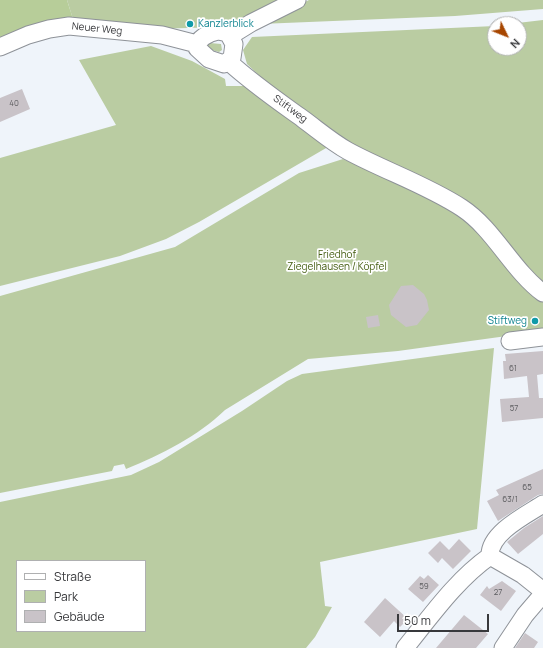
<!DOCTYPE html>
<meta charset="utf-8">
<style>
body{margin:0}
#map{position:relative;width:543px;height:648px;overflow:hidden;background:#eff4fa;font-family:Manrope,sans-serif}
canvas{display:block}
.legend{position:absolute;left:16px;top:560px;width:130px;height:72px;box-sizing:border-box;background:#fff;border:1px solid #afb0b1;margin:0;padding:5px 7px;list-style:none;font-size:12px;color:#38393c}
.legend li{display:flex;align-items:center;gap:8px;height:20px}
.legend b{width:20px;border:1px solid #afb0b1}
.north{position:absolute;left:487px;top:16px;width:40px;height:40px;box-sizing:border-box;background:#fff;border:1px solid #afb0b1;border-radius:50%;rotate:133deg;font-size:11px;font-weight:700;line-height:16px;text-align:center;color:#38393c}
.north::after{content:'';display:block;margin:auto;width:14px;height:18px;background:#a74600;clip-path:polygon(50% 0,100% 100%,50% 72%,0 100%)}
.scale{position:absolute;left:397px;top:614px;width:92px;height:18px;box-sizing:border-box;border:2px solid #38393c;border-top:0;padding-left:5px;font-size:12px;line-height:14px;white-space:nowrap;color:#38393c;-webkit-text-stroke:3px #fff;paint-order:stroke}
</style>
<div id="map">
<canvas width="543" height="648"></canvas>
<ul class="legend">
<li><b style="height:5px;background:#fff"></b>Straße</li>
<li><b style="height:11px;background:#bacca2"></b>Park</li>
<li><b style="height:11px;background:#c9c3c8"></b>Gebäude</li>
</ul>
<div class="north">N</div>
<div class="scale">50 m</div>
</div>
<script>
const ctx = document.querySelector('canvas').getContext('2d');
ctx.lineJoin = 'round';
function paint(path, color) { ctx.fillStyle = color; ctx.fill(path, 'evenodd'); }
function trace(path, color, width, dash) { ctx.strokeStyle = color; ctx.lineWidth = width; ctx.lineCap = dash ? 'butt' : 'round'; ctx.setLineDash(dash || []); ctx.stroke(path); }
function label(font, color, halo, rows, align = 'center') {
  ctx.font = font + ' Manrope,sans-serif'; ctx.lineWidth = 3.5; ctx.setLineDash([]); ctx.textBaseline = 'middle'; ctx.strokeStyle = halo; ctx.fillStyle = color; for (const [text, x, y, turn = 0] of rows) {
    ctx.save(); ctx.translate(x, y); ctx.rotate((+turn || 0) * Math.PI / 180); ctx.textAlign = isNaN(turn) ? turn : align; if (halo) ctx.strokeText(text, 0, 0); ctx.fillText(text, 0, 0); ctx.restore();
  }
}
paint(new Path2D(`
 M67,0H284L224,27L151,29L73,19Z
 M309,0H543V9L455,16L260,24Z
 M543,20V284L532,274L503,239L350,146L266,82L247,64L243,50L252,37L495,26V48H519V24H509Z
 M210,43L221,44L222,50L219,52L208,49L206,45Z
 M151,46L192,61L225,79L226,86H255L333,144L199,222L166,239L120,256L0,286V158L116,125L79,60Z
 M343,159L449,206L471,222L543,301V331L398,351L308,359L225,410C198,436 161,455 126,469L124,464L114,466L112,471L0,493V296L175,247L299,173Z
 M494,348L477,529L320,562L325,606L332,607L315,637L306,648H0V502L131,475L159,462L242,411L287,381L302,374ZM17,561H145V631H17Z`), '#bacca2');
paint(new Path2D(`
 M0,0H67L73,19L0,38Z`), '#b7cd99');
paint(new Path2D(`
 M22,89L30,109L0,122V98Z
 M413,285L424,294L427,300L429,310L417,325L406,327L391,315L389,305L401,286Z
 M378,315L380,326L368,328L366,317Z
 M543,351V374L537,375L539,398H543V418L502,422L500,399L529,397L527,376L504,379L503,361H506L505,354Z
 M543,469V494L538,495L498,521L487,501L499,495L496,490Z
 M543,516V534L518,554L507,542L524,528Z
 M459,539L471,551L453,569L442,558L438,563L428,553L440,541L449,550Z
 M428,575L439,585L423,602L408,589L420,576L424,579Z
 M502,581L516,591L501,611L480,595L487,586L489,589Z
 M385,598L408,619L400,627L394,621L380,637L364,622Z
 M464,615L488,634L476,648H436Z
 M525,633L538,642L534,648H515Z`), '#c9c3c8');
const minor = new Path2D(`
 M218,31L228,33L234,44L232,58L224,64L209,59L197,48C197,38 209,33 218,31Z
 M230,36L251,23L297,0
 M0,47L28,35L49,29L69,26L162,35L197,44
 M229,62C252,83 278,101 303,119C318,130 332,142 348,151C385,171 427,185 462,208C494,229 512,270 543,293
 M510,341L543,337
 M490,556C489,533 526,515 543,504
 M490,556L523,575L543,591
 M405,648C431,616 456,580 490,556
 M503,648L525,615L543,594`);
trace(minor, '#8e9298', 19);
trace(minor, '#fff', 17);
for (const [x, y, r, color] of [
 [190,24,4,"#0f9aa8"],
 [535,321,4,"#0f9aa8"]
]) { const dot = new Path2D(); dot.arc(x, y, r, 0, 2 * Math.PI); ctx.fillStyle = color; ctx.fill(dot); trace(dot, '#fff', 1.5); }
label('8px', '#5c5c5f', null, [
 ["40",14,104],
 ["61",513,369],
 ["57",514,409],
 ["65",527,488],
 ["63/1",510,500],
 ["59",424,587],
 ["27",498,593]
]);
label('10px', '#0d838f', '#fff', [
 ["Kanzlerblick",198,24],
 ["Stiftweg",527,321,"right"]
], 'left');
label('10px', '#38393c', '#fff', [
 ["Neuer Weg",97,29,6],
 ["Stiftweg",290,109,36]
]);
label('10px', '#445d11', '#fff', [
 ["Friedhof",337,255],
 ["Ziegelhausen / Köpfel",337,267]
]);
</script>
